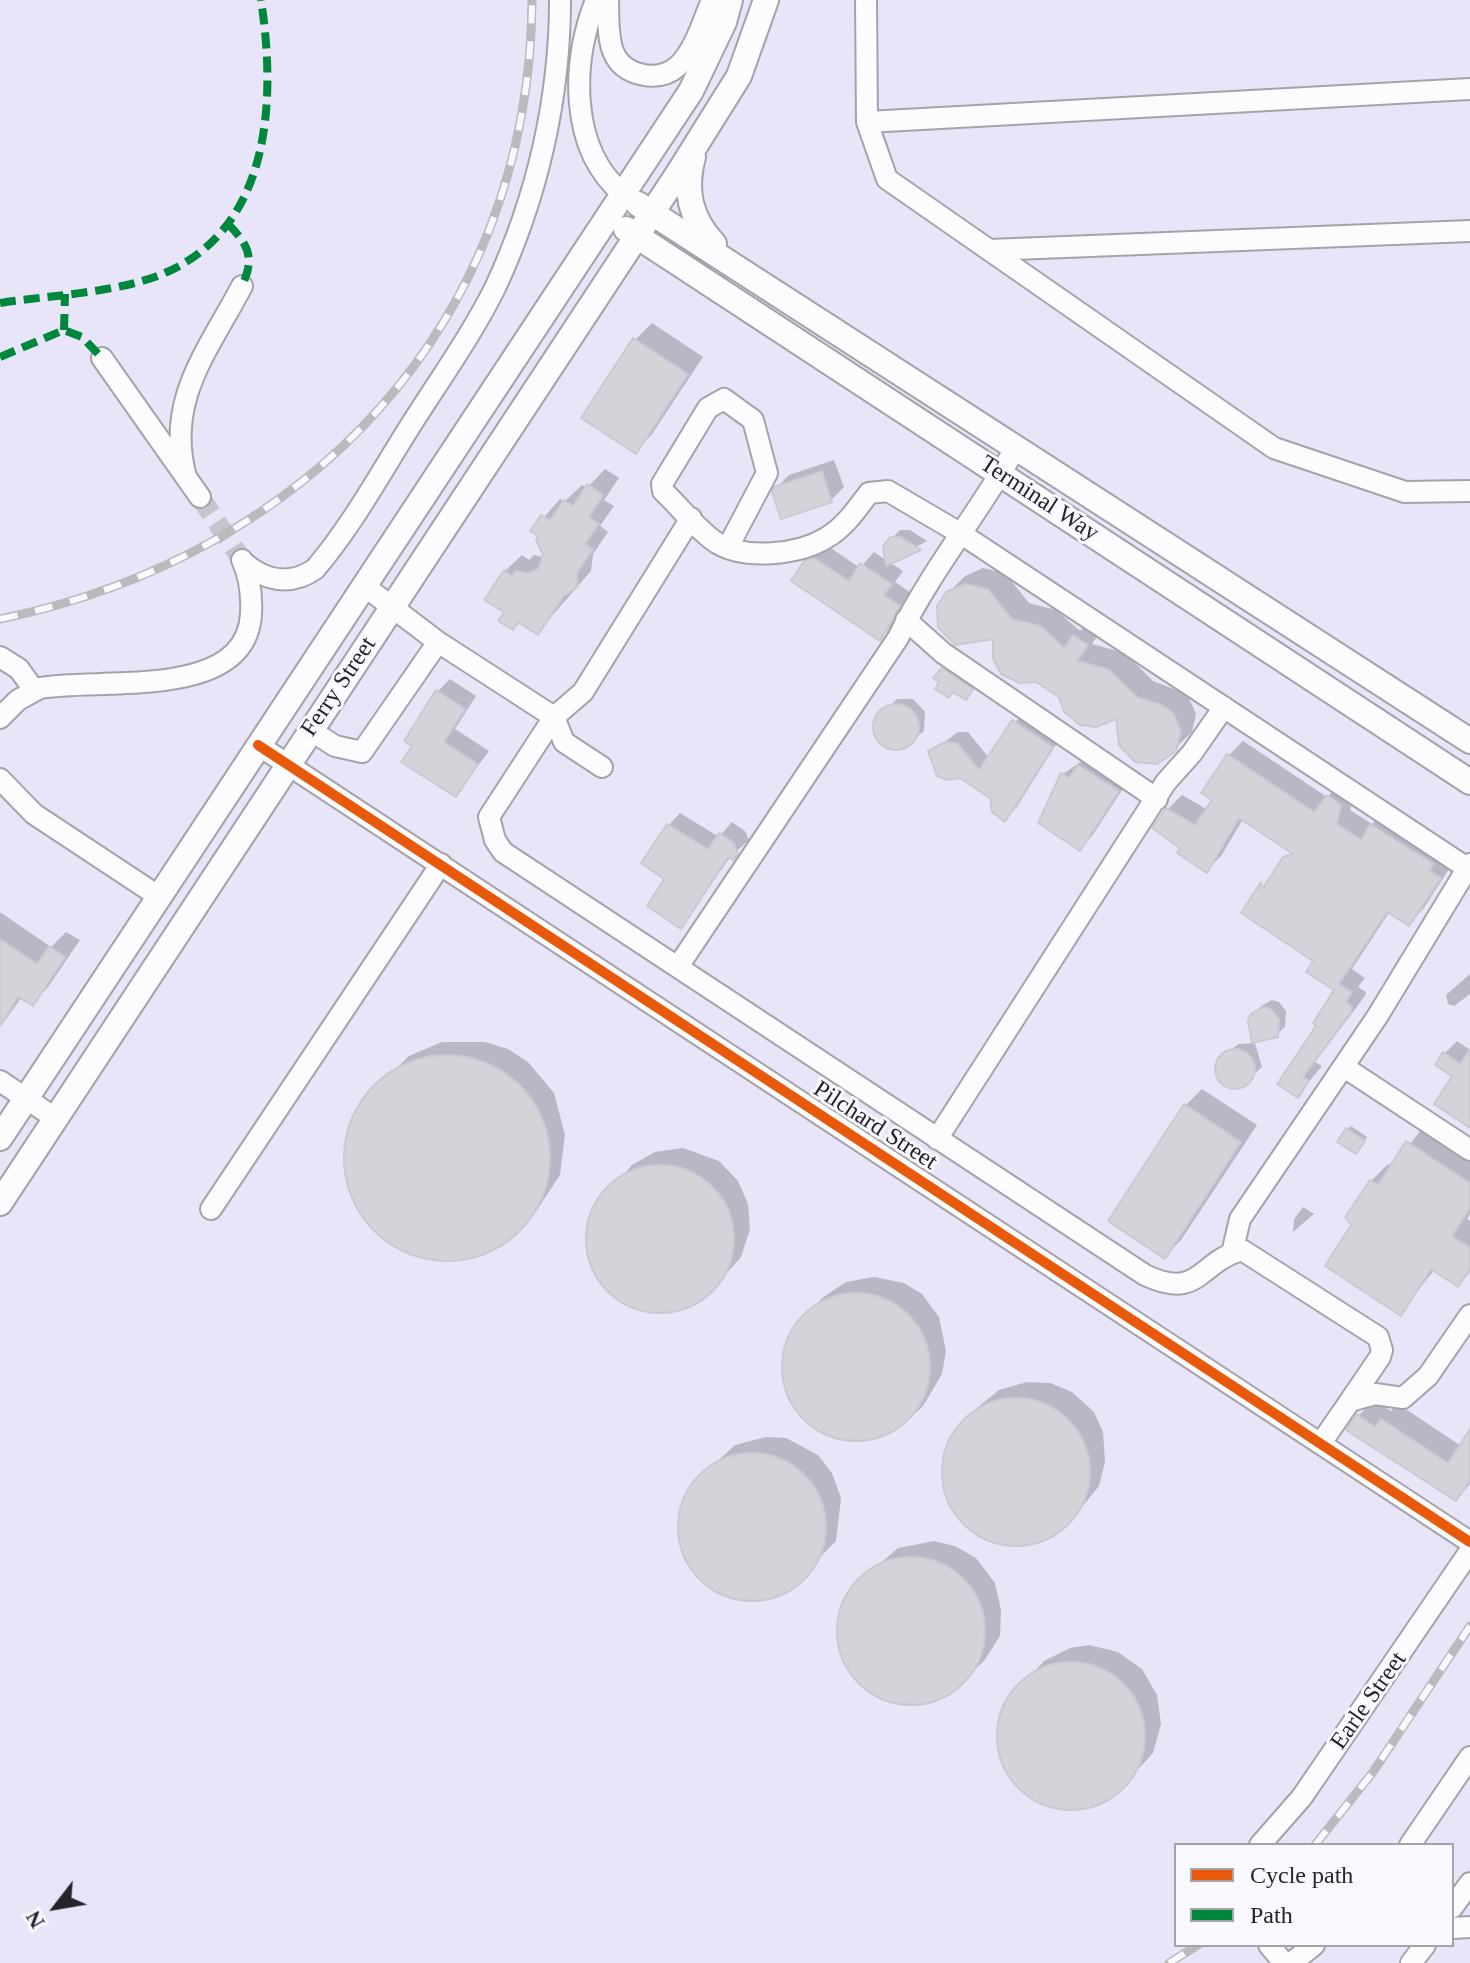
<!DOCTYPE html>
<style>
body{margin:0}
#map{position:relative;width:1470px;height:1963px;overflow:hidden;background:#eeedf6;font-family:"Times New Roman",serif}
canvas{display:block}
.legend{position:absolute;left:1174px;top:1843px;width:280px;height:104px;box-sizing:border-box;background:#f9f8ff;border:2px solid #a4a3aa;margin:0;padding:10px 14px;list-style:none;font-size:24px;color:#24242a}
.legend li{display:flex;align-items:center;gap:16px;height:40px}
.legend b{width:40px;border:2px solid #a4a3aa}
.north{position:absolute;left:16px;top:1867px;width:80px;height:80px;-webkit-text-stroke:6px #f9f8ff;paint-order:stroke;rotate:239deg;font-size:22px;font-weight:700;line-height:32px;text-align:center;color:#24242a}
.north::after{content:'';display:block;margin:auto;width:28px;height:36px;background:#24242a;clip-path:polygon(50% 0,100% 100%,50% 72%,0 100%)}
</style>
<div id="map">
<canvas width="1470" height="1963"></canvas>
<ul class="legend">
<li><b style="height:10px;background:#e8590c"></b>Cycle path</li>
<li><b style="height:10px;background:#00873e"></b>Path</li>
</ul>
<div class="north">N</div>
</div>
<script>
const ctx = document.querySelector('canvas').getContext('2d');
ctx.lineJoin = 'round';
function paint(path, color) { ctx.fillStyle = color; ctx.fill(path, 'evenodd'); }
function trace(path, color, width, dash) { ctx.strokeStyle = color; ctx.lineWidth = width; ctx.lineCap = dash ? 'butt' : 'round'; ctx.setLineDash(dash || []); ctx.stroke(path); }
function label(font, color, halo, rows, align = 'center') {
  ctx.font = font + ' "Times New Roman",serif'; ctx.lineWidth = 6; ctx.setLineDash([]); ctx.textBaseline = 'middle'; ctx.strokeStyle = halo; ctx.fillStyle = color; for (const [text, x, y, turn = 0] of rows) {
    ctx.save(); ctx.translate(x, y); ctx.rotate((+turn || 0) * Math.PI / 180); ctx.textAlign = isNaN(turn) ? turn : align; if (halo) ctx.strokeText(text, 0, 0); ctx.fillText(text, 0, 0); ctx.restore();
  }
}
paint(new Path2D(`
 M0,0H1470V1963H0ZM1176,1845H1452V1945H1176Z`), '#e7e5f7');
paint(new Path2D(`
 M652,323L703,357L652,434L636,451L635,340Z
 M834,460L844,487L831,500L782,516L776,488L789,475Z
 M605,469L619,478L604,500L614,506L600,526L608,532L593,554L591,571L538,632L520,620L513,628L505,571L522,555L529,560L534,555L547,558L541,536L533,530L560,499L564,502L582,485L587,488Z
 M900,530H910L927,541L889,562L903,571L895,582L911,593L892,626L880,639L806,562L828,546L860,568L874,552L887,561L891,539Z
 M983,568L1005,573L1029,603L1056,610L1080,631L1091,619L1103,627L1092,644L1125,653L1153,681L1187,694L1196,714L1192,732L1174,749L1118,717L1061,696L948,593L965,576Z
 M951,662L980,681L966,698L954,690L944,669Z
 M450,679L476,696L455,729L489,751L456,795L415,745L438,691Z
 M897,699H913L925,712L924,731L903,747H890L879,739L875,721Z
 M1025,710L1062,735L1016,808L1004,819L992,797L931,752L958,732H968L989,758Z
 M1243,741L1327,797L1342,782L1354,790L1350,810L1372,824L1385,811L1453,863L1423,909L1409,923L1390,911L1352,969L1365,978L1358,987L1366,992L1365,996L1315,1062L1322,1066L1297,1096L1280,1084L1319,1026L1337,990L1316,960L1244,913L1292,851L1243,819L1221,856L1207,870L1183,847L1168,809L1182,795L1208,810L1214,799L1204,792L1229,755Z
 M1092,754L1130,778L1092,836L1080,849L1063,774Z
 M680,813L719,837L732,822L745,831L749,840L731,856L681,926L667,878L669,825Z
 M0,912L51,947L66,932L80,940L48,987L32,1003L22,997L0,1027Z
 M1470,974V994L1454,1006L1448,1004L1446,995Z
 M1272,1000L1279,1002L1286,1011L1285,1027L1276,1035L1254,1040L1262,1067L1242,1085L1231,1086L1219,1076V1061L1238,1044L1254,1043L1250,1021L1261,1006Z
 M1457,1041L1470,1050V1125L1445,1053Z
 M442,1042H485L508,1049L528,1062L554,1093L565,1135L560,1175L537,1210L494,1247L452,1258L409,1254L382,1235L359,1206L347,1169L351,1130L368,1096L409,1056Z
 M1202,1089L1257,1125L1181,1240L1165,1256L1186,1105Z
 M1425,1125L1470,1155V1214L1467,1219L1470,1221V1272L1458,1285L1435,1269L1400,1313L1354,1225L1371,1181L1388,1164L1392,1167Z
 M1351,1126L1367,1137L1359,1148L1348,1129Z
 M683,1148L719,1161L738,1181L748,1204L750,1229L741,1257L704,1299L675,1310H645L625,1302L602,1282L590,1257L588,1234L594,1208L632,1165L655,1152Z
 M1303,1207L1314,1214L1293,1232L1294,1219Z
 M874,1277L904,1283L922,1294L939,1317L946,1351L942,1374L923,1406L905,1423L884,1434L855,1439L833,1436L811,1424L788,1393L784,1373L789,1340L822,1298L846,1282Z
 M1027,1382L1050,1383L1072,1392L1094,1412L1103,1432L1105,1462L1099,1486L1064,1529L1028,1543H1002L979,1534L956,1513L945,1486V1454L959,1426L977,1408L999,1390Z
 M1374,1400L1391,1411L1398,1404L1461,1446L1470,1433V1484L1456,1499L1358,1416Z
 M766,1437L786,1438L818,1455L832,1473L841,1498L836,1541L788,1589L761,1599L738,1598L713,1588L691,1567L679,1534L681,1509L694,1483L735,1445Z
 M934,1541L955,1546L976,1558L995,1583L1001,1610L1000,1636L984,1661L944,1696L919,1703L886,1699L863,1685L846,1663L839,1635L842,1609L853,1587L898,1548Z
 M1089,1645L1118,1652L1142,1669L1157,1695L1161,1724L1153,1753L1116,1793L1099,1803L1069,1808L1041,1802L1017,1784L1003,1758L999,1729L1008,1701L1044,1661L1070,1648Z`), '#0003');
const building = new Path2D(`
 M633,338L688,374L636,454L581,418Z
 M822,471L832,502L781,519L772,492L774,487Z
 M587,484L603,495L589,517L599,524L585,544L593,549L577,573V587L563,597L538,635L518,622L513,630L498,621L504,612L484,600L504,570L512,576L515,571L527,573L538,569L543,555L536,540L538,536L530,531L541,515L550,520L564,500L573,506Z
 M890,537H901L921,550L886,566L883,546Z
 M814,558L849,581L860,563L892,584L884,595L900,606L880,641L791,581L804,561Z
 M965,584L988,589L1012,619L1040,626L1064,648L1073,635L1088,645L1077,661L1108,669L1137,697L1162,705L1174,714L1181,732L1176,751L1157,764L1135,762L1119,745L1116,719L1096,727L1080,725L1064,712L1059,697L1036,682L1020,683L1001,674L993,658V639L955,645L938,627L937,606L946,592Z
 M942,668L973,689L966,700L953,692L949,698L935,689L939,682L933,678Z
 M436,690L465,709L444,742L478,764L456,797L401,762L412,746L404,741Z
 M873 727a23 23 0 1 1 46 0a23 23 0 1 1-46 0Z
 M1012,720L1053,747L1005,822L992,812L990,798L960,778L948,780L937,776L928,751L945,742L957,743L979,770Z
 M1227,754L1314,812L1327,795L1341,805L1337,824L1361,840L1370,824L1434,864L1429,870L1441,878L1409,926L1387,912L1339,984L1352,992L1346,1002L1352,1007L1351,1012L1303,1077L1309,1081L1298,1098L1277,1084L1316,1026L1313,1023L1334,990L1306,972L1313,961L1241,913L1261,882L1263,888L1283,857L1293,854L1239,818L1207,873L1177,853L1180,848L1152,828L1166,808L1195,825L1212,800L1201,793Z
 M1078,765L1119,791L1080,851L1038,823L1061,773L1069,778Z
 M667,824L708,849L719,833L734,843L738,854L733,860L728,857L681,929L647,906L664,879L641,863Z
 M0,939L37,964L49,946L65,957L33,1006L18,997L0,1026Z
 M1263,1007L1271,1009L1279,1019L1278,1037L1252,1043L1248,1021L1251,1014Z
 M1470,1049V1128L1434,1104L1452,1076L1435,1065L1443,1052L1460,1064Z
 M1215 1069a20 20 0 1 1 40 0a20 20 0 1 1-40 0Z
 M344 1158a103 103 0 1 1 206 0a103 103 0 1 1-206 0Z
 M1184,1104L1241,1142L1165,1259L1108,1221Z
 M1346,1128L1365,1141L1356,1154L1337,1142Z
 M1406,1141L1470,1183V1208L1452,1236L1470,1248V1269L1458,1287L1431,1269L1401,1316L1325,1266L1351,1225L1345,1217L1370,1180L1378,1185Z
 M586 1239a74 74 0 1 1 148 0a74 74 0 1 1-148 0Z
 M782 1367a74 74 0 1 1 148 0a74 74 0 1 1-148 0Z
 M942 1472a74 74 0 1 1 148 0a74 74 0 1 1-148 0Z
 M1357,1414L1375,1427L1381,1419L1448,1463L1470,1429V1480L1456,1501L1346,1430Z
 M678 1527a74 74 0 1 1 148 0a74 74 0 1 1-148 0Z
 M837 1631a74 74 0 1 1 148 0a74 74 0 1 1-148 0Z
 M997 1736a74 74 0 1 1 148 0a74 74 0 1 1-148 0Z`);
paint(building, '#d3d4da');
trace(building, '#c9cad1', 2);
trace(new Path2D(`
 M200,497L238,554`), '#c6c5cd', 20, [20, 10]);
const minor = new Path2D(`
 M596,0C572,61 568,148 623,194
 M608,0C609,30 604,68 644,75C656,77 668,75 678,66C695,50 703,21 712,0
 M866,0L867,122
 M1470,89L867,122L887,179L1274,448L1405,492L1470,491
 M989,250L1470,231
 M102,358L200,497
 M186,477C165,400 208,351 242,286
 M728,547L767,473L753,420L724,399L708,408L662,484L663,491C680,507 697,530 717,543C745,560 798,555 826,538C845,527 856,510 869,493L888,491L963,535L1470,870
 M243,562C265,581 291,586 315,569C351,527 380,474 409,428C438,382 471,336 495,288C537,198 560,99 560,0
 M363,585L438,642L554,717L583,692L691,518
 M906,620L943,653L1157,799
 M0,657L19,669L34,690
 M554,717L489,817L495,840L503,852L1145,1275C1200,1301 1198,1262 1242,1250L1378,1337L1382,1350L1380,1357L1350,1401
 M554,717L564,742L602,767
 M0,718L18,700L40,688C99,677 246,702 251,614C252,595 250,577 242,560
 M310,730L335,746L362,752L438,642
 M258,745L1470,1542
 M0,779L34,814L158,896
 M679,965L898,638C931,570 979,513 1016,447
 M1344,1067L1470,1150
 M0,1081L55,1118
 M937,1139L1166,782L1192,753L1224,707
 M211,1209L441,864
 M1232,1253L1240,1219L1377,1017L1470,864
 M1321,1443L1350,1401L1375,1394L1403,1398L1428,1376L1470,1315
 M1260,1845L1302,1797L1470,1551
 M1410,1845L1470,1757
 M1452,1908L1470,1883
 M1452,1928L1470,1927
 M1269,1945L1284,1963
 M1291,1963L1314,1945
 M1411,1963L1425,1945`);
const major = new Path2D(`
 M693,157C684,191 690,218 714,244
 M638,204L1470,741
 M626,229L1470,782
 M0,1138L691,91L724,22L730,0
 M0,1203L679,172L739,76L766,0`);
trace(minor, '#a4a3aa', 24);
trace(major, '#a4a3aa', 28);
trace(minor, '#fcfcfe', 20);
trace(major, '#fcfcfe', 24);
const rail = new Path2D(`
 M0,619C308,556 530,323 532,0
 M1315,1845L1373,1772L1470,1626
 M1169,1963L1198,1945`);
trace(rail, '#bababc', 9);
trace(rail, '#f9f8ff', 6, [18]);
trace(new Path2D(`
 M228,224C249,245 255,258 242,286
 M0,303C51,295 120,293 167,272C272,225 276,98 261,0
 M64,330L65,294
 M0,357L64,330L82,337L102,358`), '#00873e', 8, [16, 8]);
trace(new Path2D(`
 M258,745L1470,1542`), '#e8590c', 10);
label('24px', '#24242a', '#f9f8ff', [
 ["Terminal Way",1039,499,33],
 ["Ferry Street",339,687,-56],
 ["Pilchard Street",875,1126,33],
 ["Earle Street",1369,1701,-55]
]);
</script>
